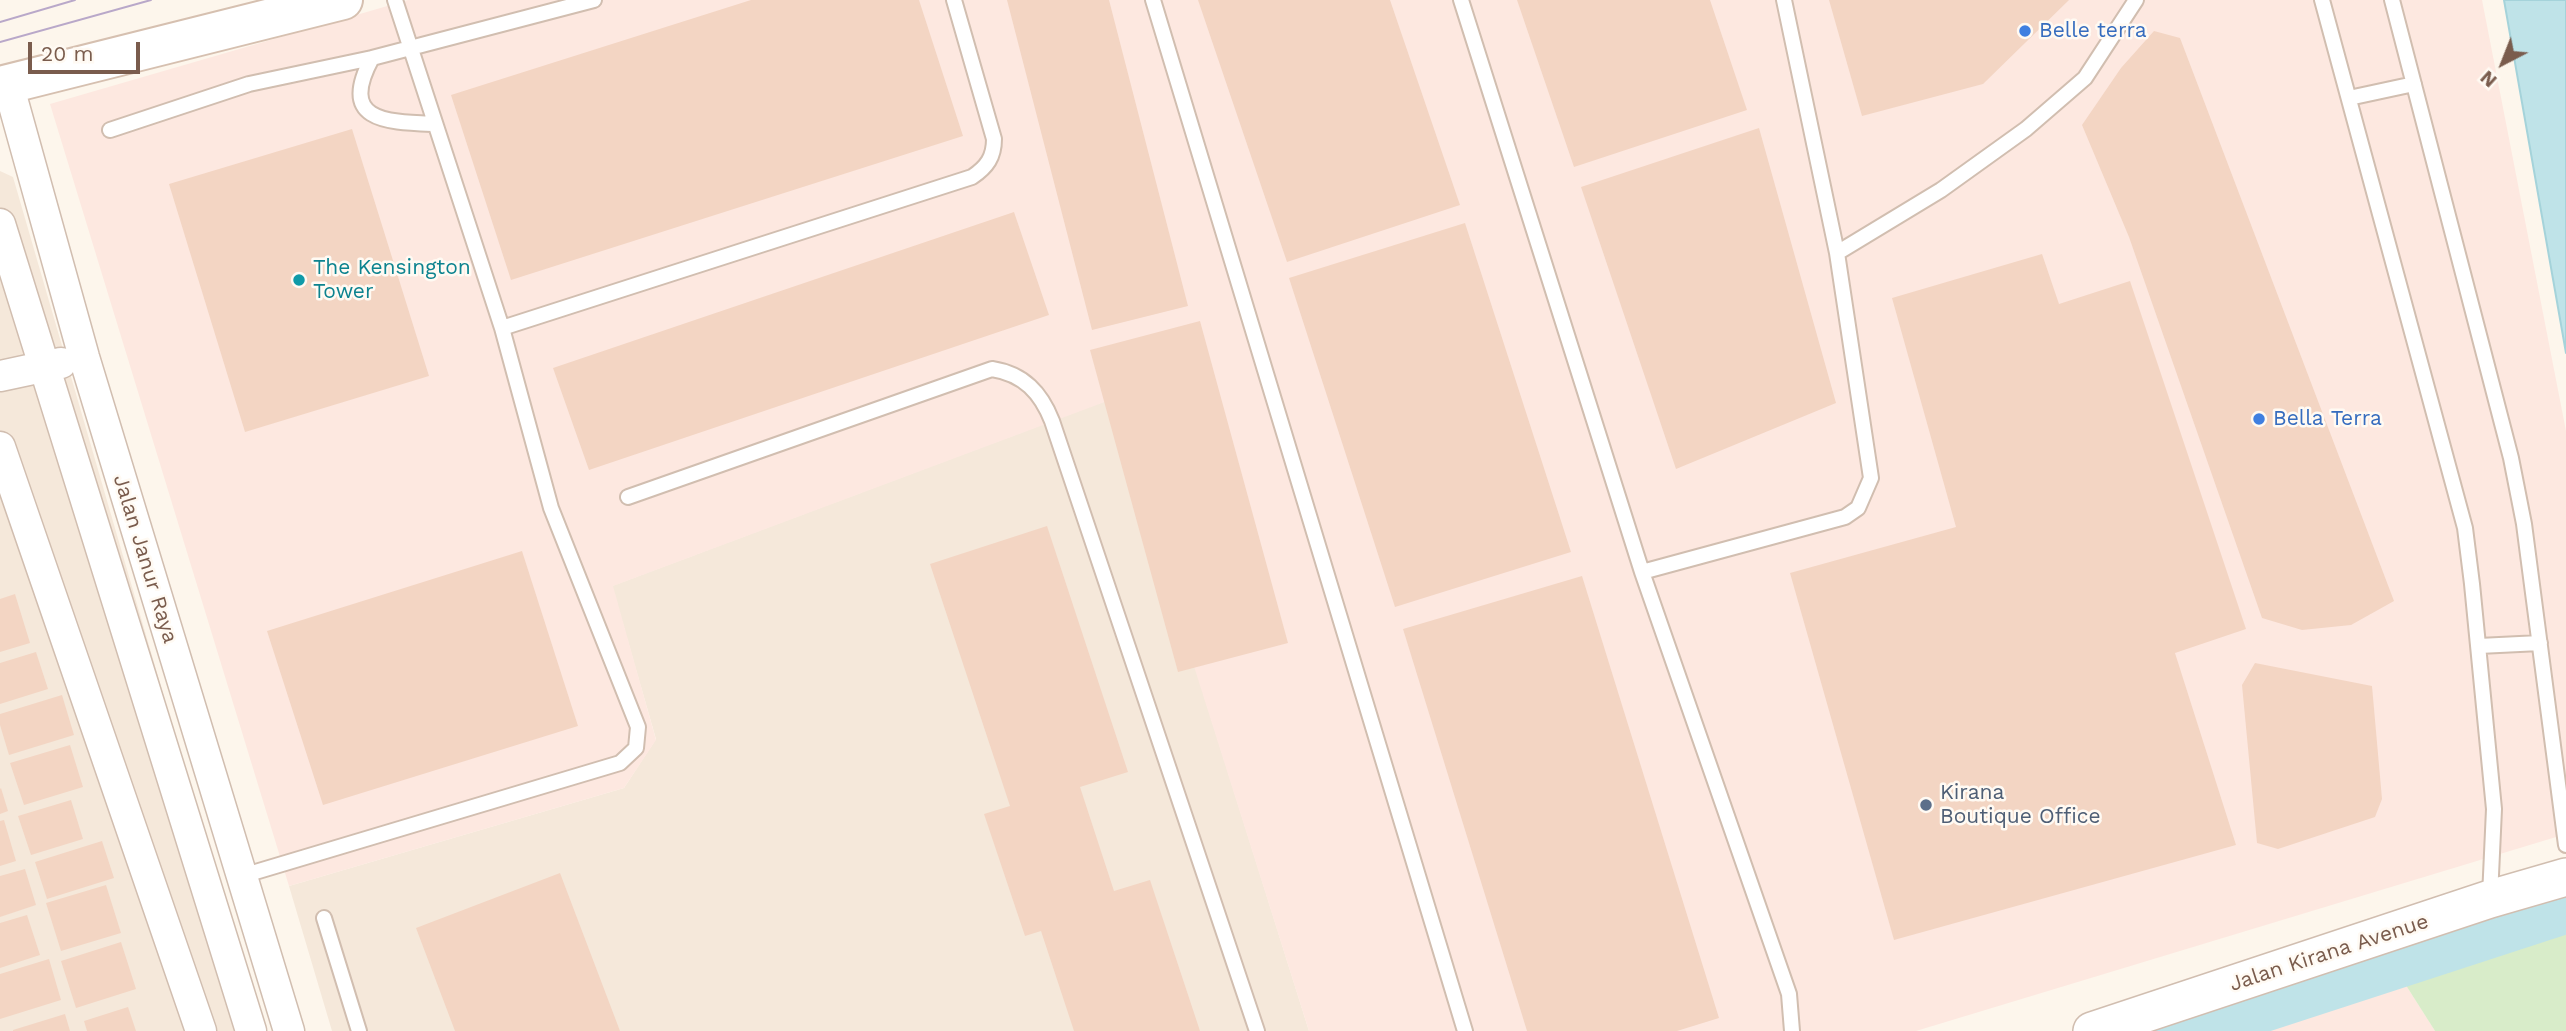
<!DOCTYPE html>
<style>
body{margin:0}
#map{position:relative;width:2566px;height:1031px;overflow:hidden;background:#fdf6ec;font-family:"Work Sans",sans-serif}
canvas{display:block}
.north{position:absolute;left:2468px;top:28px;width:70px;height:70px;-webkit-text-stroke:5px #fffaf3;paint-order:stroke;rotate:222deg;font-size:19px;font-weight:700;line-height:28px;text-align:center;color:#7a5c4d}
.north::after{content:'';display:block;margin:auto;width:24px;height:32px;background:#7a5c4d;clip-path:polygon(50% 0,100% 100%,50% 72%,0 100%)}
.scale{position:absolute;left:28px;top:42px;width:112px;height:32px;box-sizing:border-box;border:4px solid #7a5c4d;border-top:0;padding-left:9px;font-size:21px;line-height:24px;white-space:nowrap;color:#7a5c4d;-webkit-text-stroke:5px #fffaf3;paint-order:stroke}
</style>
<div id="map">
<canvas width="2566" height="1031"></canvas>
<div class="north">N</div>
<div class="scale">20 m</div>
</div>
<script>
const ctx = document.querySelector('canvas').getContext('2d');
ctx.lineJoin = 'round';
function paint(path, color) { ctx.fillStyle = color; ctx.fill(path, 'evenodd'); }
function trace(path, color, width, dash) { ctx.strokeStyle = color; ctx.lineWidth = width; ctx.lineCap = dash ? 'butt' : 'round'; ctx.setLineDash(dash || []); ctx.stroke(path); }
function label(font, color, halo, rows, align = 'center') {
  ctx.font = font + ' "Work Sans",sans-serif'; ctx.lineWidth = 5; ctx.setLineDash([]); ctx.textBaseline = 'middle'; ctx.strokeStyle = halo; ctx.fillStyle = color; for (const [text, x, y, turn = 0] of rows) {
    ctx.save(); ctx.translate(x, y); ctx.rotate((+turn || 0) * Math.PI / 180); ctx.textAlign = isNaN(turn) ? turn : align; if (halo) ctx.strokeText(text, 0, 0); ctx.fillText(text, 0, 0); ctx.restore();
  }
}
paint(new Path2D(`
 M0,171L13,177L261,1031H0Z
 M1111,399L1309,1031H332L289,886L624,788L656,739L612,586Z`), '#f5e8da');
paint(new Path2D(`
 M408,0H2482L2566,431V834L1916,1031H1309L1110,400L613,586L656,740L624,788L289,886L50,104Z
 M2388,957L2435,1031H2161Z`), '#fde8e0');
paint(new Path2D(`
 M2566,899V1031H2435L2388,957Z`), '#d8ecc9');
const water = new Path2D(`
 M2504,0H2566V353Z`);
paint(water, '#bfe3e8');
trace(water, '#a5d3da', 2);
trace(new Path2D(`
 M2161,1031L2566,899`), '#bfe3e8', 68);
paint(new Path2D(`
 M751,0H919L963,136L511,280L451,95Z
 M1007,0H1109L1188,306L1092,330Z
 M1198,0H1390L1460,205L1287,262Z
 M1517,0H1710L1747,110L1574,167Z
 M1829,0H2069L1983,84L1862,116Z
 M2154,31L2180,38L2394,601L2351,625L2302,630L2262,618L2129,237L2082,125L2121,68Z
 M1759,128L1836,403L1676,469L1581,187Z
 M352,129L429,376L245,432L169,184Z
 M1014,212L1049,315L589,470L553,368Z
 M1465,223L1571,552L1395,607L1289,278Z
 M2042,254L2059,304L2130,281L2246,629L2175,653L2236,845L1894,940L1790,573L1956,527L1892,298Z
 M1200,321L1288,643L1178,672L1090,350Z
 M1047,526L1128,772L1080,787L1114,891L1150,880L1200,1031H1074L1041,931L1025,936L984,814L1010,806L930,564Z
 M522,551L578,726L323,805L267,631Z
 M1582,576L1719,1018L1677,1031H1527L1403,629Z
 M15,594L30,643L0,652V599Z
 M36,652L48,689L0,704V663Z
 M2255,663L2372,686L2382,799L2375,817L2278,849L2257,843L2242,685Z
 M62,695L74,735L9,755L0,725V714Z
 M70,745L83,787L24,805L10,763Z
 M1,788L8,811L0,814V789Z
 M71,800L83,839L31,855L18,816Z
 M4,820L16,861L0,866V821Z
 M102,841L114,878L47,899L35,862Z
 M25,869L36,905L0,917V876Z
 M560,873L620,1031H455L416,928Z
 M106,885L121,933L61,951L46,903Z
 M27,915L40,955L0,968V923Z
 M121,942L136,989L76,1008L61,961Z
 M49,959L61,1000L0,1019V974Z
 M128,1007L136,1031H87L84,1021Z
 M65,1014L70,1031H13V1030Z`), '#f3d5c3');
const service = new Path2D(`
 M1153,0L1465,1031
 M1461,0L1642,572L1789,994L1792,1031
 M2322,0L2465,528L2472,584L2494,809L2490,897
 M2392,0L2511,458L2524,524L2566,845
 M2349,98L2414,84
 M434,124C385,122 338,121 372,58L594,0
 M110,130L249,84L372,58
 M1837,253L1941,190L2026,129L2085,78L2136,0
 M502,328L972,177C987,167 994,157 994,139L954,0
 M628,497L992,369C1024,374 1041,393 1052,421L1257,1031
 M1642,572L1845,517L1858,508L1871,478L1837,253L1784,0
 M2479,646L2540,643
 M242,876L620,763L636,748L638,727L551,508L502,328L395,0
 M324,918L359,1031`);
const minor = new Path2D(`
 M8,84L84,357L289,1031
 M0,224L251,1031
 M0,376L61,363
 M0,447L201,1031`);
const tertiary = new Path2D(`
 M2092,1031L2490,899L2566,877`);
const secondary = new Path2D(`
 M0,86L343,0`);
trace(service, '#d1beb0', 18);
trace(minor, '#d1beb0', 33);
trace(tertiary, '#d1beb0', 40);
trace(secondary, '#d6c0b0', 42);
trace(service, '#fff', 14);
trace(minor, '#fff', 30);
trace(tertiary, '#fff', 37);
trace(secondary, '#fff', 38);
trace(new Path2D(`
 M0,22L75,0
 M0,42L151,0`), '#b9a8c9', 2);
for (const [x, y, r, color] of [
 [2025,31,7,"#3f7fe0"],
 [299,280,7,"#0f9aa8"],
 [2259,419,7,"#3f7fe0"],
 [1926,805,7,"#5c6f8a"]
]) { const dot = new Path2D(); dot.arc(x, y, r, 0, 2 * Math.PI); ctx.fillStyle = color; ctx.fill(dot); trace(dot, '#fffaf3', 2.5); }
label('21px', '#366cbe', '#fffaf3', [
 ["Belle terra",2039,31],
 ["Bella Terra",2273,419]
], 'left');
label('21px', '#0d838f', '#fffaf3', [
 ["The Kensington",313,268],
 ["Tower",313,292]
], 'left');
label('21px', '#7a5c4d', '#fffaf3', [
 ["Jalan Janur Raya",145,559,73],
 ["Jalan Kirana Avenue",2329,953,-18]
]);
label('21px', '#4e5e75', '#fffaf3', [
 ["Kirana",1940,793],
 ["Boutique Office",1940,817]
], 'left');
</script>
